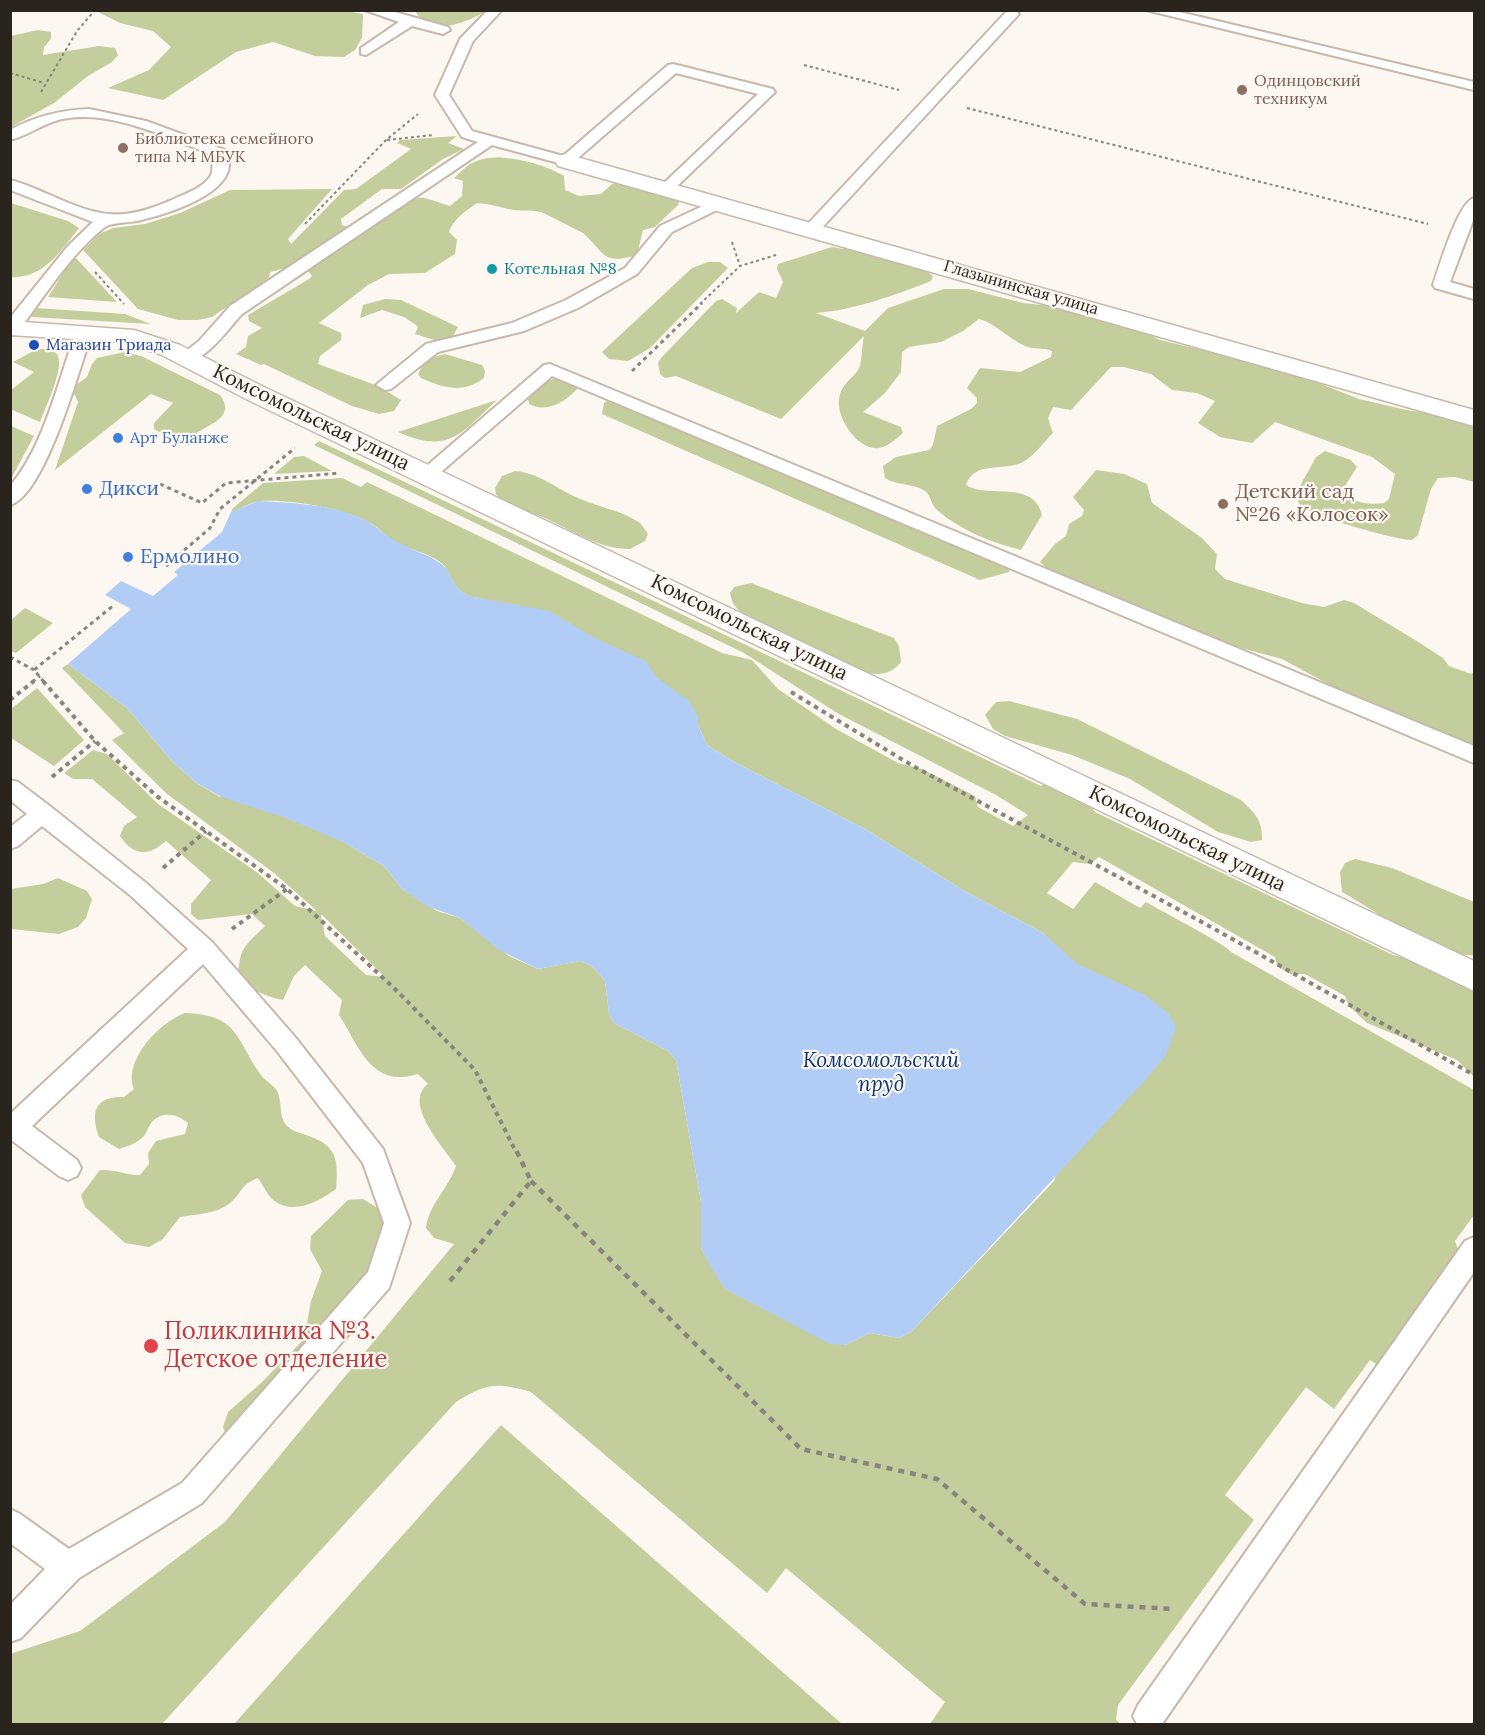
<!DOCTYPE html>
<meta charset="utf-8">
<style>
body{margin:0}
#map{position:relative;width:1485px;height:1735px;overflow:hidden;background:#fdf7f1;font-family:Lora,serif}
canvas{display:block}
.frame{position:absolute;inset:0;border:12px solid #29241e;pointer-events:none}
</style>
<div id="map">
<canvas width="1485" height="1735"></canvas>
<div class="frame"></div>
</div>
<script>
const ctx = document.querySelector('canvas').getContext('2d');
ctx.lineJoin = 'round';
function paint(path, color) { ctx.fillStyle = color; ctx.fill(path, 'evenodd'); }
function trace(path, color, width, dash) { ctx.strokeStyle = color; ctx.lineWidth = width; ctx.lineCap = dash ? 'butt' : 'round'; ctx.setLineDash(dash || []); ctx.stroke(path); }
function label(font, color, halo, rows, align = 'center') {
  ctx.font = font + ' Lora,serif'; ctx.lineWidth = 4.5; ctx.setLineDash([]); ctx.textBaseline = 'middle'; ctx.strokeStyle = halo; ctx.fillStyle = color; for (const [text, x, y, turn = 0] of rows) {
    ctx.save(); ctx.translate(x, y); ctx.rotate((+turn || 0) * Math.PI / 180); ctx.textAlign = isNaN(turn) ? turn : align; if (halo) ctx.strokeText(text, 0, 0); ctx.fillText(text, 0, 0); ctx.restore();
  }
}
paint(new Path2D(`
 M96,11H347L363,14L362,38L355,50L344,57L315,56L273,42L236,52L163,100L108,88L149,70L171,47L153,31L120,23Z
 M415,11H486C466,23 430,38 415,11Z
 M38,30L51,32V39L44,47L43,55L99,46L115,48L118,55L112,62L88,76L54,103L11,127V36Z
 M457,136L448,143L464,149L443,159L401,189H382L341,219L342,225C381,239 385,205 418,198C425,196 442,204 450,206L462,196L463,181L454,178C462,171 467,164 479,160C500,152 546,164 564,176L565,190L579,196L601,194L612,184L623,182L674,197L679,200L678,205L655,227L643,230L637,255C602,265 606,254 583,233C581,232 544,213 541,212C530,209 519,212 508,209C497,206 489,204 477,203C466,211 454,218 449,232L457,240L455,254L425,273L389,274L368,285L319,323L341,333V340L320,356L318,364L378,386L401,400L394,411L379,414L352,406L264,364L261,365L236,354L246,347L248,336L262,328L249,321L248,315L309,279L312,276C302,261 284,269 270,272L269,278L212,317L198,320H178L138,309L83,250L99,234L113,228L145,224L180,213L230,190L332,189L288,239L291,244L344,190L356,189L411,149L397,143L400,140Z
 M11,203L68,221L79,228C61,251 43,279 11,277Z
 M832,247C863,252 907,255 933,276L931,281C895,295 855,310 816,313L865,331L888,308L944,289H968L1023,303L1062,307L1137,328L1160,340L1286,370L1359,399L1411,411L1455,414L1474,421V482L1455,477L1438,478L1431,489L1418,535L1412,540C1395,540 1316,517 1303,507C1298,503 1297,499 1295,495L1316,457L1325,451L1351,460L1357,467L1343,489C1354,504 1367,505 1384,503L1389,499L1395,474L1372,457L1275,422L1252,443L1220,437L1198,423L1215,401L1197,393L1172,390L1151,374L1124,367H1111L1071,410L1053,407L1048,418L1053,433C1044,442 1034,456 1023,462C1003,472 975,460 966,485C987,499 1034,479 1042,515L1021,550C992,543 960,530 937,510C931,505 931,495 925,491C913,483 897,486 885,478L883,466L896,457L929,450L933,445L937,426L971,409L977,403V398L967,388L980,368L1020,372L1051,357L1052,351C1043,347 1034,350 1025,346C1009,339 995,323 979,319L963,331L941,342L909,347L902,352L901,372L885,393L863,412L901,427L903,433C896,439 889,446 879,448C858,451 836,418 839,399C842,381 855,378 859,368C862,363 862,344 864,336L781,419L676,376L665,378L660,374L658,363L661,358L716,301L722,299L737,308L736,313L759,292L776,298L783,282L777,269L778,264Z
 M74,256L117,302L48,297Z
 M708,262H720L728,268L650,348L628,361L609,359L602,352L692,268Z
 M385,299L401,300L458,327L453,336L444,343L415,334L418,327L416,325L404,317L382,310L360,318L363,305Z
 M36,308L125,314L151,324L31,317Z
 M37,349C44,349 51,348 56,353C67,364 45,408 40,422L10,409L11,390L34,372L13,362Z
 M125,352L141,356L220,395C237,418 208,424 194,435C181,429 167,439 154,429V423L173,403L151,394L55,470L78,402L73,391L76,385L87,377L92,364L97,358Z
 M445,354L482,365L485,371L484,378C463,394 443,388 421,378L418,374C424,361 431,357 445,354Z
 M560,376L579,387C566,401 548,414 529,404L528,399L535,387Z
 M610,398L971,537L1013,556L1009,572L980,580L602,414L604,403Z
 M497,400C461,433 450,455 398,432Z
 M11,426L34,436L11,479Z
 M319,441L1041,786L1054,776L1079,787L1095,812L1393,955L1450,968L1474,980V1077L1457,1060L1367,1023L1349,1006L1345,996L1305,974H1290L1277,966L1275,957L1099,857L1090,864L1073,862L1047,893L1073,909L1095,882L1140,908L1146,902C1159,910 1226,944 1231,952L1474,1090V1215L1455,1241L1460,1255L1384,1369L1370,1360L1334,1409L1306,1387L1225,1495L1254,1520L1118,1705L1116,1720L1121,1724H930L945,1702L786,1568L767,1593L531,1392C497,1382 486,1383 456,1402L162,1724H11L10,1654L80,1631L225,1522L454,1244L434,1238L426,1228C429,1204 448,1189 456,1166C444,1148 402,1103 428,1084L418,1074C371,1089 359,1046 339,1015L342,1000L305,965L294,976L283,1000C264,996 250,990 238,976C240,946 245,946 265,926L252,914L198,920L191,914V904L211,880L166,841C148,857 133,856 120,836L124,826L137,817L92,779H73L64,773L93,750L107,754L158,804L258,873L295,906L317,911L274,873L167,794L112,740L124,733L62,668L68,664L127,708L171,760L195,782L220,797L225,784L296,822L306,811L350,846L384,866L402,889L437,911L460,918L509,956L538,969L580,961L592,966L605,981L609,1014L614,1023L668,1051L676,1060L701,1202V1248L719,1278L725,1289L845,1345L870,1333L899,1338L912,1331L1054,1181L1119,984L1076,969L1043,933L966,892L865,829L734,762L707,745L698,725V716L555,615L469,596C449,587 454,573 440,562C426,552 409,550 394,541C385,535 378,527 368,522C343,508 290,499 261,501C251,502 240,509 231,512L233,508L263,483L342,478L361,487L367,482L722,653L752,660L778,689L836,729L898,763L922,769L975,796L978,807L1013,826L1028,815L996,795L837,713L744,653L314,445ZM321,915H322L385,977L366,975L325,936Z
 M304,456L332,471L274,474L294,457Z
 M1096,470L1124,474L1147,484L1152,503L1202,538L1217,554L1215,569L1225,579L1302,603L1324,607L1344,600L1354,603L1420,643L1443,658L1449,666L1471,674L1474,672V745L1454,740L1328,684L1282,659L1230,645L1177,624L1156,629L1133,621L1054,576L1040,562L1055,544L1066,536L1069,524L1082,516L1084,510L1073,497Z
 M515,471C541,473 559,491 583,500C602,508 623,511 640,523C643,526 645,530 648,534L645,541L630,549C600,549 577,533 551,521C533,512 512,508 496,495L495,488L502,476Z
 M751,583L894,638L899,646L901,662C895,670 887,674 877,674C855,675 747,624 735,606C732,603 731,597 730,593L734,587Z
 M25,608L53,623L16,653L11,651V620Z
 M37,688L84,740L54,766L11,738V709Z
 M1009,701L1077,719L1241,800C1255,813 1263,821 1262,840L1251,842L1218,832L1130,779L1072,755L1005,736L993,729L985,715L996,702Z
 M1355,859L1392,868L1474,902V955C1443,959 1371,908 1342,892L1340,872L1345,863Z
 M58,878L87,891L92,899L86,918L78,927L59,934L11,929V889L43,884Z
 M185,1013C239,1015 235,1038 261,1075C265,1081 274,1085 277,1091C282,1100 279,1113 284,1122C289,1130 295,1131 303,1134C336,1144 339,1157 336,1189C318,1202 291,1217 271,1198C266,1192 262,1184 258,1178C240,1185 243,1192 230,1203C217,1214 197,1214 180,1217L163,1239L149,1247L125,1243L85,1207L81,1195L100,1170C114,1169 126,1175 140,1175L149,1164L148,1153L156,1141L185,1134L188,1123C177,1114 162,1110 151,1123C148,1127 147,1132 144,1136C137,1143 129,1146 119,1149L99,1137C90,1112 95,1096 124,1097L134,1089C123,1060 160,1022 185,1013Z
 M363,1199L387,1214L383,1239L354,1306L228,1441L223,1427L228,1412L261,1383L304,1339L311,1301L322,1271L310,1249L311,1236L348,1200Z
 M501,1425L842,1724H234Z`), '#c4ce9d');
paint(new Path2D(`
 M258,501C296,503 331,504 365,520C376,526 385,535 395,541C410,550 426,553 440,563C455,573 449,587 469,596L549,611L597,639L646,661L656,677L688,700L698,716V725L707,745L734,762L865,829L966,892L1043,933L1077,964L1145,995L1169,1014L1176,1027L1166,1055L1147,1078L912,1331L899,1338L870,1333L845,1345L830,1344L725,1289L711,1267L701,1248V1202L676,1060L668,1051L614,1023L609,1014L605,981L592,966L580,961L538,969L499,950L460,918L427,906L402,889L384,866L343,842L286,818L221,797L195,782L171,760L127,708L68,664L131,609L105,595L121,581L153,596L178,575L174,572L222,532L231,512Z`), '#b1cdf6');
const service = new Path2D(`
 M365,10H388L448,27L450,30L443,34L412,26L366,55L361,54V48L399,22Z
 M488,10H502L473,41L449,95L472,131L563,156L668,65L673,64L773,89L775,92L672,191L667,193L659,188L662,185L758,94L676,73L571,164L566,165L492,145L242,314C229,328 202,367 180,362L177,358L199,341L230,306L478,142L462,137L435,95L460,39Z
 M1146,10H1171L1474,82V90Z
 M1007,11L1014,10L1019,14L818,232H806L804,229L806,226Z
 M89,109L146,121L225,150C248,190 167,214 141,220C131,223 112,222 105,227C70,254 43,299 16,334L10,335V318L68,246L93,222L10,190V180C24,183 37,190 50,195C101,218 122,222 174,199C187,193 206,187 212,173L213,155C167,138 112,109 62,119C43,123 28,136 10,140V130C36,116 60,110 89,109Z
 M1474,198V218L1450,282L1474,289V299L1435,288L1433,285C1439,268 1458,202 1474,198Z
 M718,199L723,201L726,204L723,207L672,232L637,274L578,308L524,331L438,352L391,389L385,390L376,385L426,344L512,323L566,300L625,268L660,226Z
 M84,327L92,332C80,367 45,496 10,505V486C44,447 58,381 76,332Z
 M550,364L1474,746V763L552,376L434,478H422L419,474L422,470L544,365Z
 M10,780L18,782L51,807L146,883L212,942L295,1037L383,1149L410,1223L389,1288L202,1503L79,1578L21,1638L10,1642V1605L45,1569L10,1543V1509L20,1514L69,1549L182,1483L368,1272L384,1223L363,1163L277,1051L203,964L32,1126L77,1160L81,1168L77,1176L68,1180L59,1176L10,1139V1114L188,949L130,895L42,826L18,846L10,849V827L27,814L10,800Z
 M1474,1237V1272L1162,1724H1137L1133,1716L1138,1705L1465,1241Z`);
const minor = new Path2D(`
 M566,154L1474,410V426L558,166L555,161L558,156Z
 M10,321L134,330L180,345L266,388L1474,961V991L248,400L162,355L122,342L10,335Z`);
trace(service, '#c8b8ab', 4);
trace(minor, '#c8b8ab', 3);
trace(new Path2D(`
 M804,65L899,90
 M10,73L44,83
 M41,92L77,31L95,10
 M967,108L1428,224
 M387,140L433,135
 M305,224L386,140L418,114
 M732,242L740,266
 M95,272L124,304
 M700,304L740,266L776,255`), '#89847e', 2, [3, 3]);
trace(new Path2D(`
 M632,371L702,303
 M160,484L202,503L226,483L340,473
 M166,566L210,528L220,509L295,448
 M10,657L34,670
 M32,682L40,676
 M44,682L34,670L114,605`), '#89847e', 3, [4, 4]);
trace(new Path2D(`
 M43,681L95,741L158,797L287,889L394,988L475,1070L516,1152
 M791,692L913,766L1211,927L1474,1075
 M10,700L34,681
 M52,777L95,741
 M163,868L206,831
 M232,929L287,889`), '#89847e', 4, [4.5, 4.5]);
trace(new Path2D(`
 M531,1181L801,1449L937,1479L1085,1604L1174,1609
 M450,1281L531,1181L516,1150`), '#89847e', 4.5, [6, 6]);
paint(service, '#fff');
paint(minor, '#fff');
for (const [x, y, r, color] of [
 [1242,90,6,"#8d6e63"],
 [123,148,6,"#8d6e63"],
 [492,269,6,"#0f9aa8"],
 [34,345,6,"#1a4fb4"],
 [118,438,6,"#3f7fe0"],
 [87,489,6,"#3f7fe0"],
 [1223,504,6,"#8d6e63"],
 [128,557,6,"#3f7fe0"],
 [151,1346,8,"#e0444e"]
]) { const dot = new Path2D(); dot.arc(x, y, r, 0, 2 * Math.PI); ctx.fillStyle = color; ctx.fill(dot); trace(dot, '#fdf7f1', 2); }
label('16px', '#785e54', '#fdf7f1', [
 ["Одинцовский",1254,81],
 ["техникум",1254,99],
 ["Библиотека семейного",135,139],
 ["типа N4 МБУК",135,157]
], 'left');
label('16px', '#0d838f', '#fdf7f1', [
 ["Котельная №8",504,269]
], 'left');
label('16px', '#29241e', '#fdf7f1', [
 ["Глазынинская улица",1021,288,16]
]);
label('16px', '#164399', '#fdf7f1', [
 ["Магазин Триада",46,345]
], 'left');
label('16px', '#366cbe', '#fdf7f1', [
 ["Арт Буланже",130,438]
], 'left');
label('20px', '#29241e', '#fdf7f1', [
 ["Комсомольская улица",311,418,26],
 ["Комсомольская улица",749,628,26],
 ["Комсомольская улица",1187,839,26]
]);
label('20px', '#366cbe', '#fdf7f1', [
 ["Дикси",99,489],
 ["Ермолино",140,557]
], 'left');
label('20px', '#785e54', '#fdf7f1', [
 ["Детский сад",1235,492],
 ["№26 «Колосок»",1235,515]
], 'left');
label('italic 21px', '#0d3a74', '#fdf7f1', [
 ["Комсомольский",881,1061],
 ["пруд",881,1085]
]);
label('24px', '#be3a42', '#fdf7f1', [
 ["Поликлиника №3.",164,1332],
 ["Детское отделение",164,1360]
], 'left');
</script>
